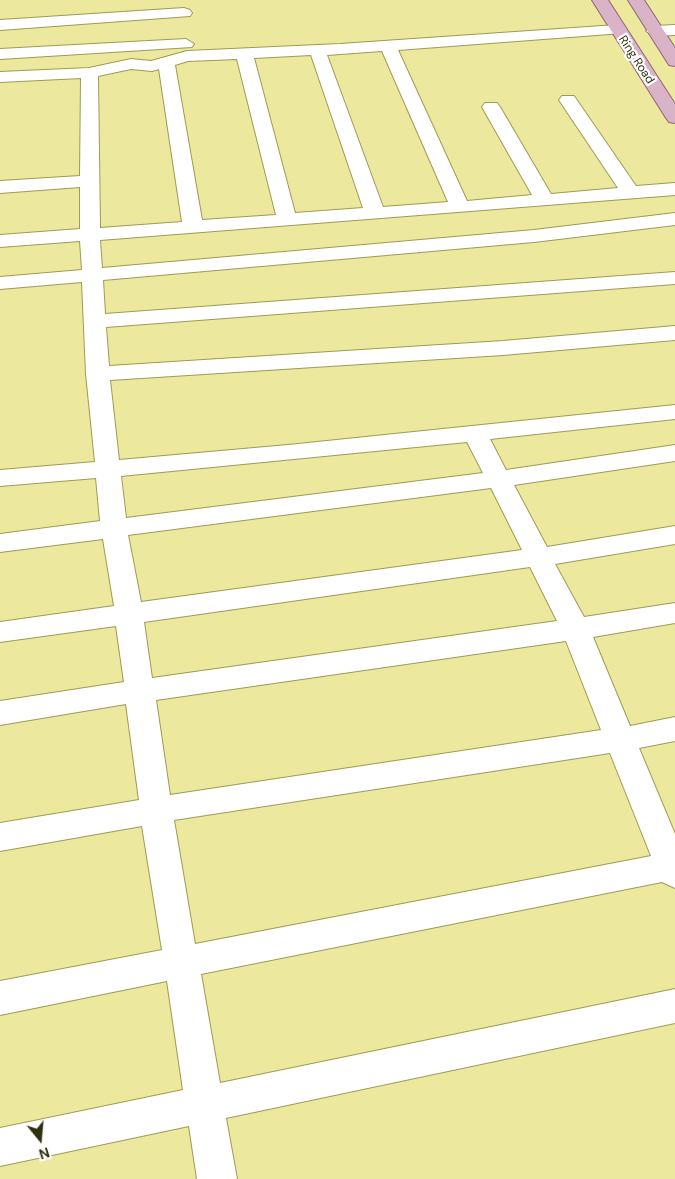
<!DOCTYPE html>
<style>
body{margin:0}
#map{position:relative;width:675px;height:1179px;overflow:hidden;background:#ece99f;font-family:"DM Sans",sans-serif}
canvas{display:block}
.north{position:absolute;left:15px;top:1114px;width:50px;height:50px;-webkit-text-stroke:4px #fff;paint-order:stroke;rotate:163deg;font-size:14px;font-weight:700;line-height:20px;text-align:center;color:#323012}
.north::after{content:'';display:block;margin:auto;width:18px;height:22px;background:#323012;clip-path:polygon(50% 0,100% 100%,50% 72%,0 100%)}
</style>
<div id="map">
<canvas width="675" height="1179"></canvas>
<div class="north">N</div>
</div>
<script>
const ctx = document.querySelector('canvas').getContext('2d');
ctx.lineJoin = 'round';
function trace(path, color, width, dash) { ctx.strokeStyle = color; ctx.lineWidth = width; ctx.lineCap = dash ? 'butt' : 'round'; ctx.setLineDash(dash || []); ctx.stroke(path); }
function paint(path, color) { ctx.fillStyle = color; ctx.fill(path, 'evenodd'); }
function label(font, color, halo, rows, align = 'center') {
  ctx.font = font + ' "DM Sans",sans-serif'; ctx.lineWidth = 4.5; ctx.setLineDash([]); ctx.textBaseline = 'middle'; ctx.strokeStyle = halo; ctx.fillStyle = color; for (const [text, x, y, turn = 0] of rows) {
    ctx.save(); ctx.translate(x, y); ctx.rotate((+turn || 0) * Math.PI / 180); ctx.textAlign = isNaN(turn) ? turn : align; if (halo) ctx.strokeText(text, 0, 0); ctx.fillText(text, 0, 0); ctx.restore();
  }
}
const minor = new Path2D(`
 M184,8L190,10L192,13L190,16L0,30V20Z
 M617,25L623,27L625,30L623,33L398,50L467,201L532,195L482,107L485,103H497L500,107L551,194L618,188L559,100L562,96H574L636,186L675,183V195L100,240L102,268L534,230L675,213V225L534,242L103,280L105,314L675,272V284L106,327L109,366L503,341L675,326V340L503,355L110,380L119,460L288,445L675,405V419L490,439L506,470L675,445V461L514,485L547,547L675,526V544L555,564L584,617L675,603V623L593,637L630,726L675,717V741L639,748L675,834V888L662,882L201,974L220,1083L675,989V1023L226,1118L237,1179H197L189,1126L0,1166V1128L183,1090L167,981L0,1015V981L162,950L142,826L0,851V823L139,800L126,704L0,725V701L124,682L116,626L0,642V622L114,606L103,539L0,552V534L100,521L96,478L0,486V470L95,462L86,374L82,282L0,289V277L82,270L80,241L0,247V235L80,229V187L0,193V181L80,176L81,78L0,82V72L89,68L131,59L151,61L187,51L340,44ZM382,51L448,202L383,207L327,55ZM311,55L363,208L295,213L254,58ZM237,59L276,215L202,220L175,65L188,61ZM131,69L152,71L159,69L182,222L100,228L98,76ZM467,442L483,473L126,518L121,476ZM491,488L522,550L141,602L128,535ZM530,567L557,621L152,678L144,622ZM566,641L601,730L170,795L156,700ZM610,753L651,856L195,944L174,820Z
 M675,25V35L654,36L646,31L654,26Z
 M186,39L194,44L192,47L0,59V49Z`);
const major = new Path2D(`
 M592,0H608L675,104V123L669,122L666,118Z
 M628,0H644L675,48V66L669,65Z`);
trace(minor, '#9e9b53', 2);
trace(major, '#8e6570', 2);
paint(minor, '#fff');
paint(major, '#d9b3c8');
label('12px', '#323012', '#fff', [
 ["Ring Road",636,60,57]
]);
</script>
